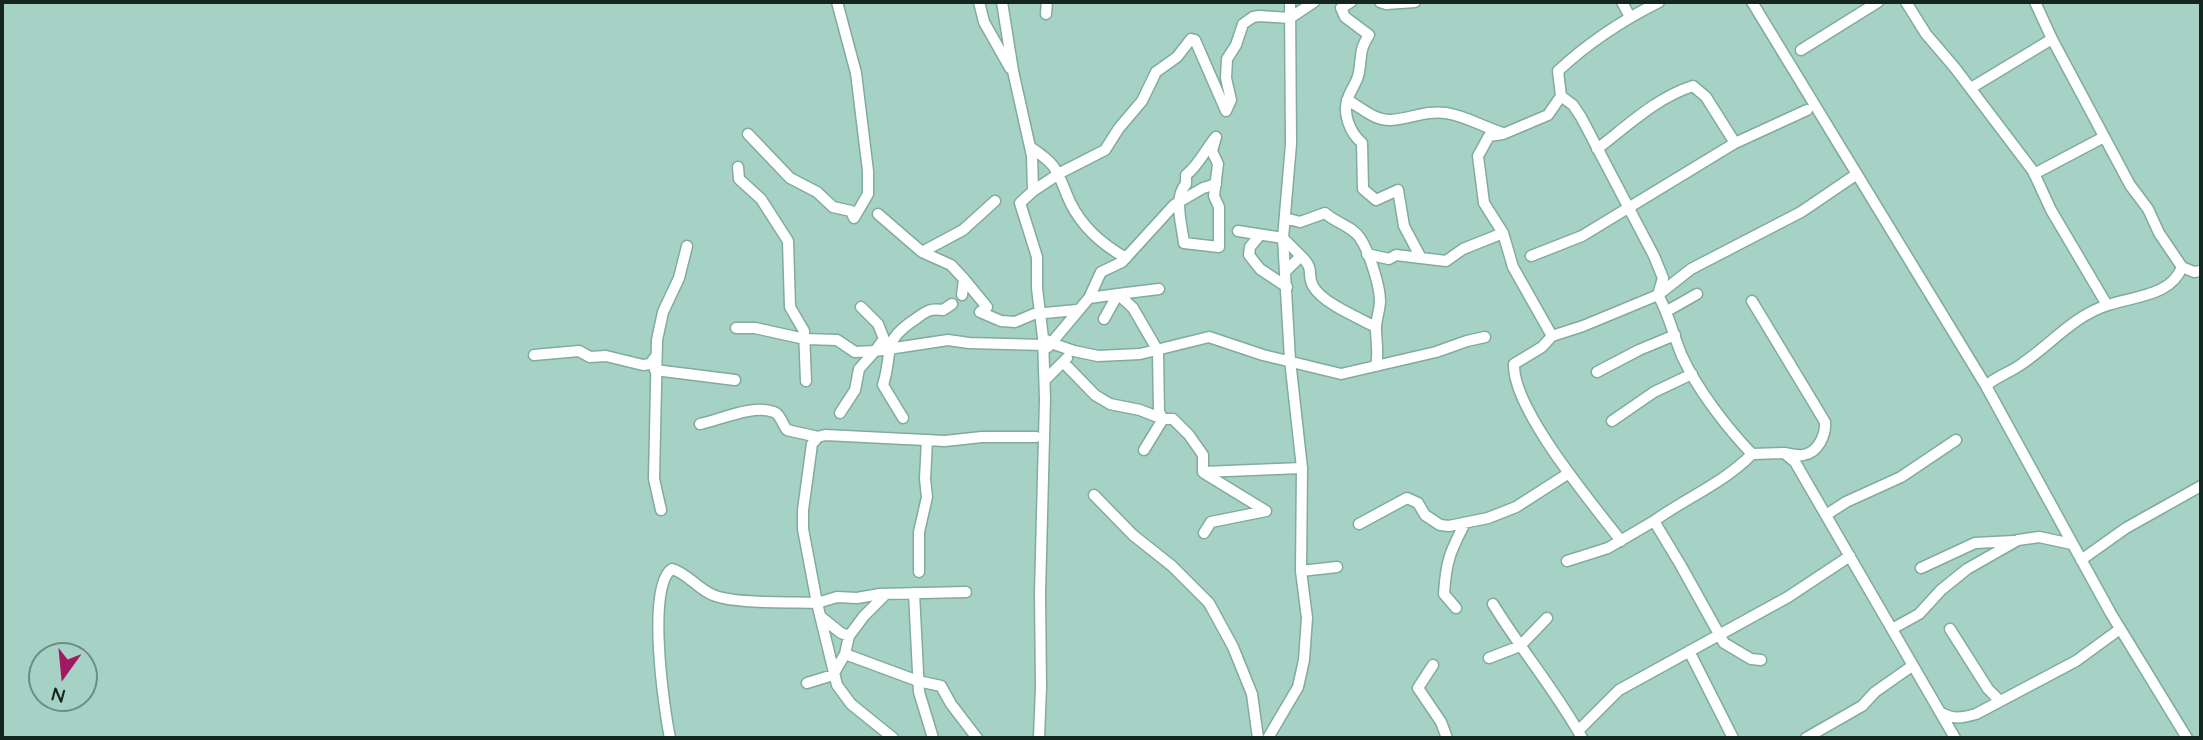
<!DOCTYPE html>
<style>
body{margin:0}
#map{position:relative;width:2203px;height:740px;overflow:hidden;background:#a6d2c5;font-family:Quicksand,sans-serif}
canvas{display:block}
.frame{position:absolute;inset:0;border:4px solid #152621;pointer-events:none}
.north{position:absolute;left:28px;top:642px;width:70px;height:70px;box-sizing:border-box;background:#a6d2c5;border:2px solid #6c8d83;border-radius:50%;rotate:195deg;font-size:19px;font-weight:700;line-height:28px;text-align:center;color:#152621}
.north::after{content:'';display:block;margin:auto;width:24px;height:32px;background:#a21962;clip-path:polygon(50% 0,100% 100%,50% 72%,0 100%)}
</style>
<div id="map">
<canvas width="2203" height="740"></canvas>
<div class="frame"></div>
<div class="north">N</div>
</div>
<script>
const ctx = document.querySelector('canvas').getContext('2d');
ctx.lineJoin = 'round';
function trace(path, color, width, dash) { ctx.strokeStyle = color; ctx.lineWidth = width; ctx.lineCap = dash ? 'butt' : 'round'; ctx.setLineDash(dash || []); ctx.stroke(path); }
const minor = new Path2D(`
 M979,2L984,22L1010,68
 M1002,2L1013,71L1032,156L1033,191L1020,203L1037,257V288L1043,338L1045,399L1040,593L1041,687L1039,738
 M1351,2L1341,8L1345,17L1369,35C1359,50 1362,55 1359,72C1358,81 1351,89 1348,98C1342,113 1350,133 1362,143L1363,189L1376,200L1398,190L1404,226L1421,258
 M1380,2L1386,4L1415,2
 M1622,2L1630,17
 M1752,2L1986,386L2110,612L2187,738
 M1906,2L1926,34L1955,68L2033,171L2051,210L2107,305
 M2035,2L2052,39L2130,185L2148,209L2159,233L2182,267L2194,272L2201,271
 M1046,14L1047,2
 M1801,50L1878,2
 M1971,88L2052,39
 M1561,96L1573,105L1581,117L1654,256L1663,278L1658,295C1669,314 1673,335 1682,356C1697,389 1727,428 1752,454L1784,453L1795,462L1955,738
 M1347,100C1361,107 1374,121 1391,120C1410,119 1426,110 1446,113C1466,116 1483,127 1503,133
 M1226,111L1231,100L1226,78L1227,59L1236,45L1243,24L1253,17L1259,16L1290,18L1314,2
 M748,134L790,178L817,192L833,207L851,211L854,218L868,194V171L856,73L837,2
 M1216,137L1212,151L1218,164L1214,196L1219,207V247L1184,243C1182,225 1173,198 1186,184V175C1199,165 1205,150 1216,137Z
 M1030,147C1062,168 1056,172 1071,204C1083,228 1103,245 1126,258
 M1597,149C1626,127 1657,97 1693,86L1706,97L1735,143
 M738,167L739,179L761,199L788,241L790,307L804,331L806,381
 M2034,174L2104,137
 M1033,191L1060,173L1105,150L1119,128L1142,101L1156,72L1177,57L1191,39L1195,40L1226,111
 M878,214L922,252L951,265L964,279L962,295
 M1285,218L1300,222L1325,213C1336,223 1352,226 1360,238C1369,251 1380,286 1380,301C1380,310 1376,319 1376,328C1376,342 1379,353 1376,366
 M1238,231L1283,238L1301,256L1286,271
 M1259,236L1250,247L1249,255L1260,269L1287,287
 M922,252L963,230L995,201
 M1367,254L1389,259L1396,255L1446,261L1463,249L1503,233
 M1301,256C1316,271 1306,273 1313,286C1322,303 1359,318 1376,327
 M1531,256L1582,236L1735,143L1807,110
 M964,279L987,307L980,312L1001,321L1015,322L1034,314L1077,310
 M1089,298L1118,294L1133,308L1158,351L1159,412L1163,419L1144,450
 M1752,301L1825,422C1826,435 1818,453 1803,455C1798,456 1790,454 1785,453
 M1667,311L1697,294
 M1104,319L1118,294L1159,289
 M736,328H755L805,339L837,340L855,352L875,351L884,339L878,324L861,307
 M1552,336L1513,267L1503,233L1484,203L1478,156L1489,136L1503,134L1548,115L1561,96L1558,71C1588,43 1623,20 1659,2
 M1043,338L1051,343L1074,351L1098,356L1140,354L1209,337L1263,355L1341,374L1436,352L1467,341L1485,337
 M1048,347L1089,298L1101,272L1122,262L1174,205L1203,188L1216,184
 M534,355L579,351L590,357L606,356L643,365L650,364L656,356
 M1063,362L1095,395L1110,404L1140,410L1163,419H1173L1189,435L1203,455V472
 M655,370L735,380
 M1597,372L1639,350L1675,335
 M1045,380L1067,358
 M1986,386C1996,376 2012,372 2023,363C2051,344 2075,315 2108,305C2135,296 2171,296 2182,267
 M840,413L855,390L859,369L875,351L948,340L969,343L1043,345
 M903,418L883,385C894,349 880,342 917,318C926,311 931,308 943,310L952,304
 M1612,421L1654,392L1692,374
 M700,424C720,420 753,404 774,412C780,414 783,425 787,430L818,437
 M1203,472L1302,468
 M1204,473L1266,511
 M1094,495L1133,535L1172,566L1209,603L1233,647L1252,694L1258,738
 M661,510L654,479L657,340L663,312L679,278L687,246
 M1826,515L1846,502L1901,477L1956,440
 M1654,521C1686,498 1725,482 1752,454
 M1359,524L1407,498L1418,503L1425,515L1440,525L1449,526L1488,518L1516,507L1569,473
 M1204,533L1211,522L1266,511
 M1621,541C1593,504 1512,409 1514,364L1542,347L1552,336L1583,326L1658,295L1691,269L1801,212L1857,174
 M2081,560L2126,528L2201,486
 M1567,561L1608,548L1654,521L1680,564L1724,643L1751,659L1761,660
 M1921,568L1975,543L2014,541
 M1301,571L1337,567
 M919,572V532L927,497L925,479L927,440
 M966,592L880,594L857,598L837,597L817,603L803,529V510L812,444L818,437L825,435L945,441L982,437H1036
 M914,593L919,692L933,738
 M1493,604C1521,650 1556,691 1582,738
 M1456,608L1444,594C1446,561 1450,552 1465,523
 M821,617L841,633L849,636L845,654
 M1892,629L1919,614L1941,590L1967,569L2018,540L2039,537L2072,544
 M1950,629L1988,689L2000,701
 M849,636L864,616L886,594
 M1689,651L1733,738
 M1489,658L1520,646L1547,618
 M1433,665L1418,688L1441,722L1447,738
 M807,683L833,675L845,654L918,681L941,686L951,704L977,738
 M1940,712C1953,720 1962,718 1976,714L2076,661L2120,629
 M1578,731L1619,690L1788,597L1850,556
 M670,738C664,709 646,585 672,569C687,573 698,589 713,595C734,604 792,602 817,603L837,685L851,704L893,738
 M1268,738L1298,687L1304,660L1307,618L1301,571L1302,468L1290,360L1283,238L1291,144L1290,2
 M1806,738L1862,706L1875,692L1912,666`);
trace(minor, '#80ab9e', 13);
trace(minor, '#fff', 10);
</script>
